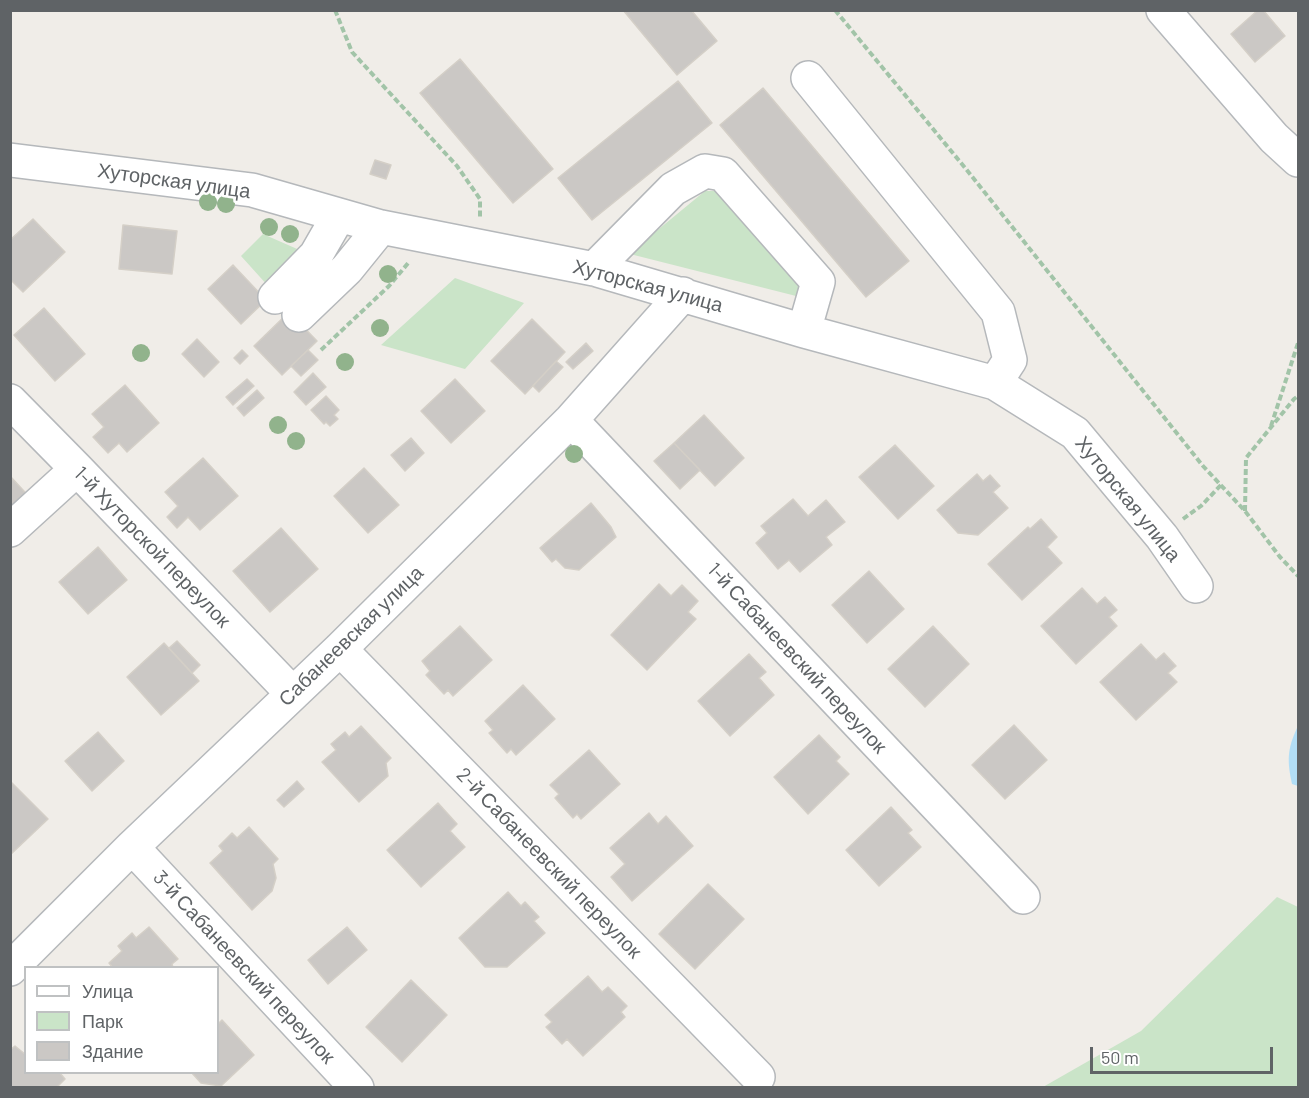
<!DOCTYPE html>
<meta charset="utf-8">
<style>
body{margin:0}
#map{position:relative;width:1309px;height:1098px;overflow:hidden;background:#f0ede8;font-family:Barlow,sans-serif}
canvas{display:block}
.frame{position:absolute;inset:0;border:12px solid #5f6366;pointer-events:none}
.legend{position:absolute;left:24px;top:966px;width:195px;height:108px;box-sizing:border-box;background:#fff;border:2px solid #bfc1c2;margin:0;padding:8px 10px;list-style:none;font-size:18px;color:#5f6366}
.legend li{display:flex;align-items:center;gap:12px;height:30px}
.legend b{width:30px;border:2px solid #bfc1c2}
.scale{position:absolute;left:1090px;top:1047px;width:183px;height:27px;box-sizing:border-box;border:3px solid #5f6366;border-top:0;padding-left:8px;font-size:18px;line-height:21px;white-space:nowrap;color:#5f6366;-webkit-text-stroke:4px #fff;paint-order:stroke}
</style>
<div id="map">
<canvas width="1309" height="1098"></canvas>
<div class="frame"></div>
<ul class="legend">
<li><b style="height:8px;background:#fff"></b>Улица</li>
<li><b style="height:16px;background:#cae4c8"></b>Парк</li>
<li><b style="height:16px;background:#cbc8c5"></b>Здание</li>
</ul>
<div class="scale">50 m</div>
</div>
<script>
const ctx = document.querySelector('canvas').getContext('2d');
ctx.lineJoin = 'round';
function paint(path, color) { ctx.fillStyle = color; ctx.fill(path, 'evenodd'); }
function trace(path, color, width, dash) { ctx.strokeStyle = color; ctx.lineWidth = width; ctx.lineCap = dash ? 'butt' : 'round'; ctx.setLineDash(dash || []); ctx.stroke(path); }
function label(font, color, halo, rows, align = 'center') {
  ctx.font = font + ' Barlow,sans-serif'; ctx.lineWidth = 5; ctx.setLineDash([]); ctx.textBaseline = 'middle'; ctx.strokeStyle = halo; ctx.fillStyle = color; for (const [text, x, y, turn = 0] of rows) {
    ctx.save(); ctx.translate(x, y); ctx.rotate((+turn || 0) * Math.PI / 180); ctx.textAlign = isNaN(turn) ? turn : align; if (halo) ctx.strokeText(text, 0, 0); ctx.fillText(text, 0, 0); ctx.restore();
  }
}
paint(new Path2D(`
 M705,191H722L804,290L800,297L630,254L637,247Z
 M263,234L304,252L269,287L241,256Z
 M455,278L524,303L465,369L381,345Z
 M1277,897L1298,907V1087H1043L1141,1031Z`), '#cae4c8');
paint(new Path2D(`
 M1297,728H1298V786L1292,784C1287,761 1287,750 1297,728Z`), '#b2def6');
const building = new Path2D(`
 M623,10H691L717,41L677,75Z
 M1258,10H1263L1285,36L1255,62L1231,34Z
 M460,59L553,169L513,203L420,93Z
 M678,81L712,123L592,220L558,178Z
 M763,88L909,261L866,297L720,125Z
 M375,160L391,165L386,179L370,174Z
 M33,219L65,252L23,292L10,279V240Z
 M123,225L177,231L172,274L119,269Z
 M233,265L266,300L241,324L208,289Z
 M44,308L85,354L55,381L14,335Z
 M289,312L317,341L282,375L254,346Z
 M532,319L565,352L525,394L491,361Z
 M197,339L219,362L204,377L182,354Z
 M586,343L593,351L573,369L566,362Z
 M242,350L248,356L240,364L234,358Z
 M308,350L318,360L301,376L291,366Z
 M556,361L563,367L539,392L533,386Z
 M313,373L326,387L306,405L294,392Z
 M247,379L254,386L233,405L226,397Z
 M455,379L485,411L451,443L421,411Z
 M125,385L159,423L127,452L119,443L108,453L93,437L104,427L92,414Z
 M257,390L264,398L244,416L237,408Z
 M326,396L339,410L334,415L338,419L330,426L326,422L324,424L311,410Z
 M704,415L744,458L715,486L674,443Z
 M411,438L424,453L405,471L391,455Z
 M674,443L700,470L680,489L654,461Z
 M895,445L934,486L898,519L859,477Z
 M203,458L238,496L200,530L188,517L177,528L167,517L178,506L165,492Z
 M364,468L399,505L368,533L334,496Z
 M977,474L983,481L990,475L1000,486L993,492L1008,508L978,535L958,533L937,510Z
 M10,476L35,503L10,525Z
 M793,499L808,516L826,500L845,522L826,537L832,545L800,572L789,560L778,569L756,543L767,533L761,526Z
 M591,503L611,527L616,537L579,570L565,568L556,559L552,562L540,548Z
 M1041,519L1057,537L1047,547L1062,563L1022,600L988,564L1028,527L1030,529Z
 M281,528L318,569L270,612L233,571Z
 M98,547L127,580L88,614L59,582Z
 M869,571L904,609L867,643L832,605Z
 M659,584L671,596L682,585L698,601L688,612L696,619L647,670L611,635Z
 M1082,588L1097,604L1105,597L1117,610L1109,617L1117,626L1076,664L1041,626Z
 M460,626L492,660L453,696L448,690L444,694L426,675L430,671L422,661Z
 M933,626L969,664L925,707L888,669Z
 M177,641L200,665L192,673L169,648Z
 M164,643L199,681L161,715L127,677Z
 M1141,644L1156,660L1164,653L1176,666L1168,673L1177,682L1136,720L1100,682Z
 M749,654L766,672L759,678L774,695L730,736L698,701Z
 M523,685L555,719L516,755L511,749L507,753L489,733L493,730L485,721Z
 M1014,725L1047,760L1005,799L972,765Z
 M361,726L391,758L386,763L388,776L359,802L322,762L336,750L331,744L345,732L349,737Z
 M98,732L124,761L92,791L65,761Z
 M819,735L840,757L836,761L849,774L808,814L774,777Z
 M589,750L620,784L581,819L577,814L573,818L555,798L559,794L550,785Z
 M297,781L304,789L284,807L277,800Z
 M10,782H11L48,819L10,855Z
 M438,803L457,824L450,831L465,847L421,887L387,850Z
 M891,807L912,830L908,833L921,847L879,886L846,850Z
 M649,813L658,824L666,816L693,846L632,901L611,877L625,864L610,848Z
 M249,827L278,859L273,864L276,878L272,891L252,910L210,863L223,851L219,846L232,833L237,838Z
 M708,884L744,919L695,969L659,934Z
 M508,892L521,906L525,902L539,917L534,921L545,933L507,967H485L459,938Z
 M149,927L178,959L172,964L173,968H113L109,963L122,951L118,946L132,933L136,938Z
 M347,927L367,950L328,984L308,960Z
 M588,976L602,992L608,987L627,1006L621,1012L625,1017L583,1056L567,1039L562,1044L546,1027L552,1022L545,1015Z
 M411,980L447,1015L402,1062L366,1027Z
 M222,1020L254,1055L221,1086L201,1083L191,1072H218V1024Z
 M15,1046L26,1055V1072H59L65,1079L56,1088H10V1050Z`);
paint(building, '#cbc8c5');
trace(building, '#d4cfc7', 1.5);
const minor = new Path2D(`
 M1163,10L1274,138L1298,160
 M808,78L998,312L1010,360L995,383
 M10,160L252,190L381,227L594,269L804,331L995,383L1075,433L1162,537L1196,586
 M594,269L673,189L705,171L723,174L818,282L804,331
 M275,297L316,255L339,215
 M299,315L347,269L381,227
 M10,401L77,469L292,693
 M571,420L1023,897
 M10,530L77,469
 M340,649L758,1077
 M132,847L357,1088
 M10,969L132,847L340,649L571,420L683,294`);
trace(minor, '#b5b8bb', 36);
trace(new Path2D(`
 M335,10L352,52L457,166L480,199V218
 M835,10L966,169L1203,466L1245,511L1280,557L1298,576
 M321,350L389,286L409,262
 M1271,426L1298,343
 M1245,511L1246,458L1294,399L1298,396
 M1183,519L1201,506L1221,485`), '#a2c4a8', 4, [6, 3]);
trace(minor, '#fff', 33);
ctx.fillStyle = '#91b38c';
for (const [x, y] of [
 [208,202],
 [226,204],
 [269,227],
 [290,234],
 [388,274],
 [380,328],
 [141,353],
 [345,362],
 [278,425],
 [296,441],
 [574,454]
]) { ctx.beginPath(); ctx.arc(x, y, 9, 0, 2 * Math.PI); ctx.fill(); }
label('20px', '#5f6366', '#fff', [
 ["Хуторская улица",174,181,8],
 ["Хуторская улица",648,286,15],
 ["Хуторская улица",1128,499,51],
 ["1-й Хуторской переулок",152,547,46],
 ["Сабанеевская улица",351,636,-44],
 ["1-й Сабанеевский переулок",797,658,47],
 ["2-й Сабанеевский переулок",549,863,46],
 ["3-й Сабанеевский переулок",244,967,47]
]);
</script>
